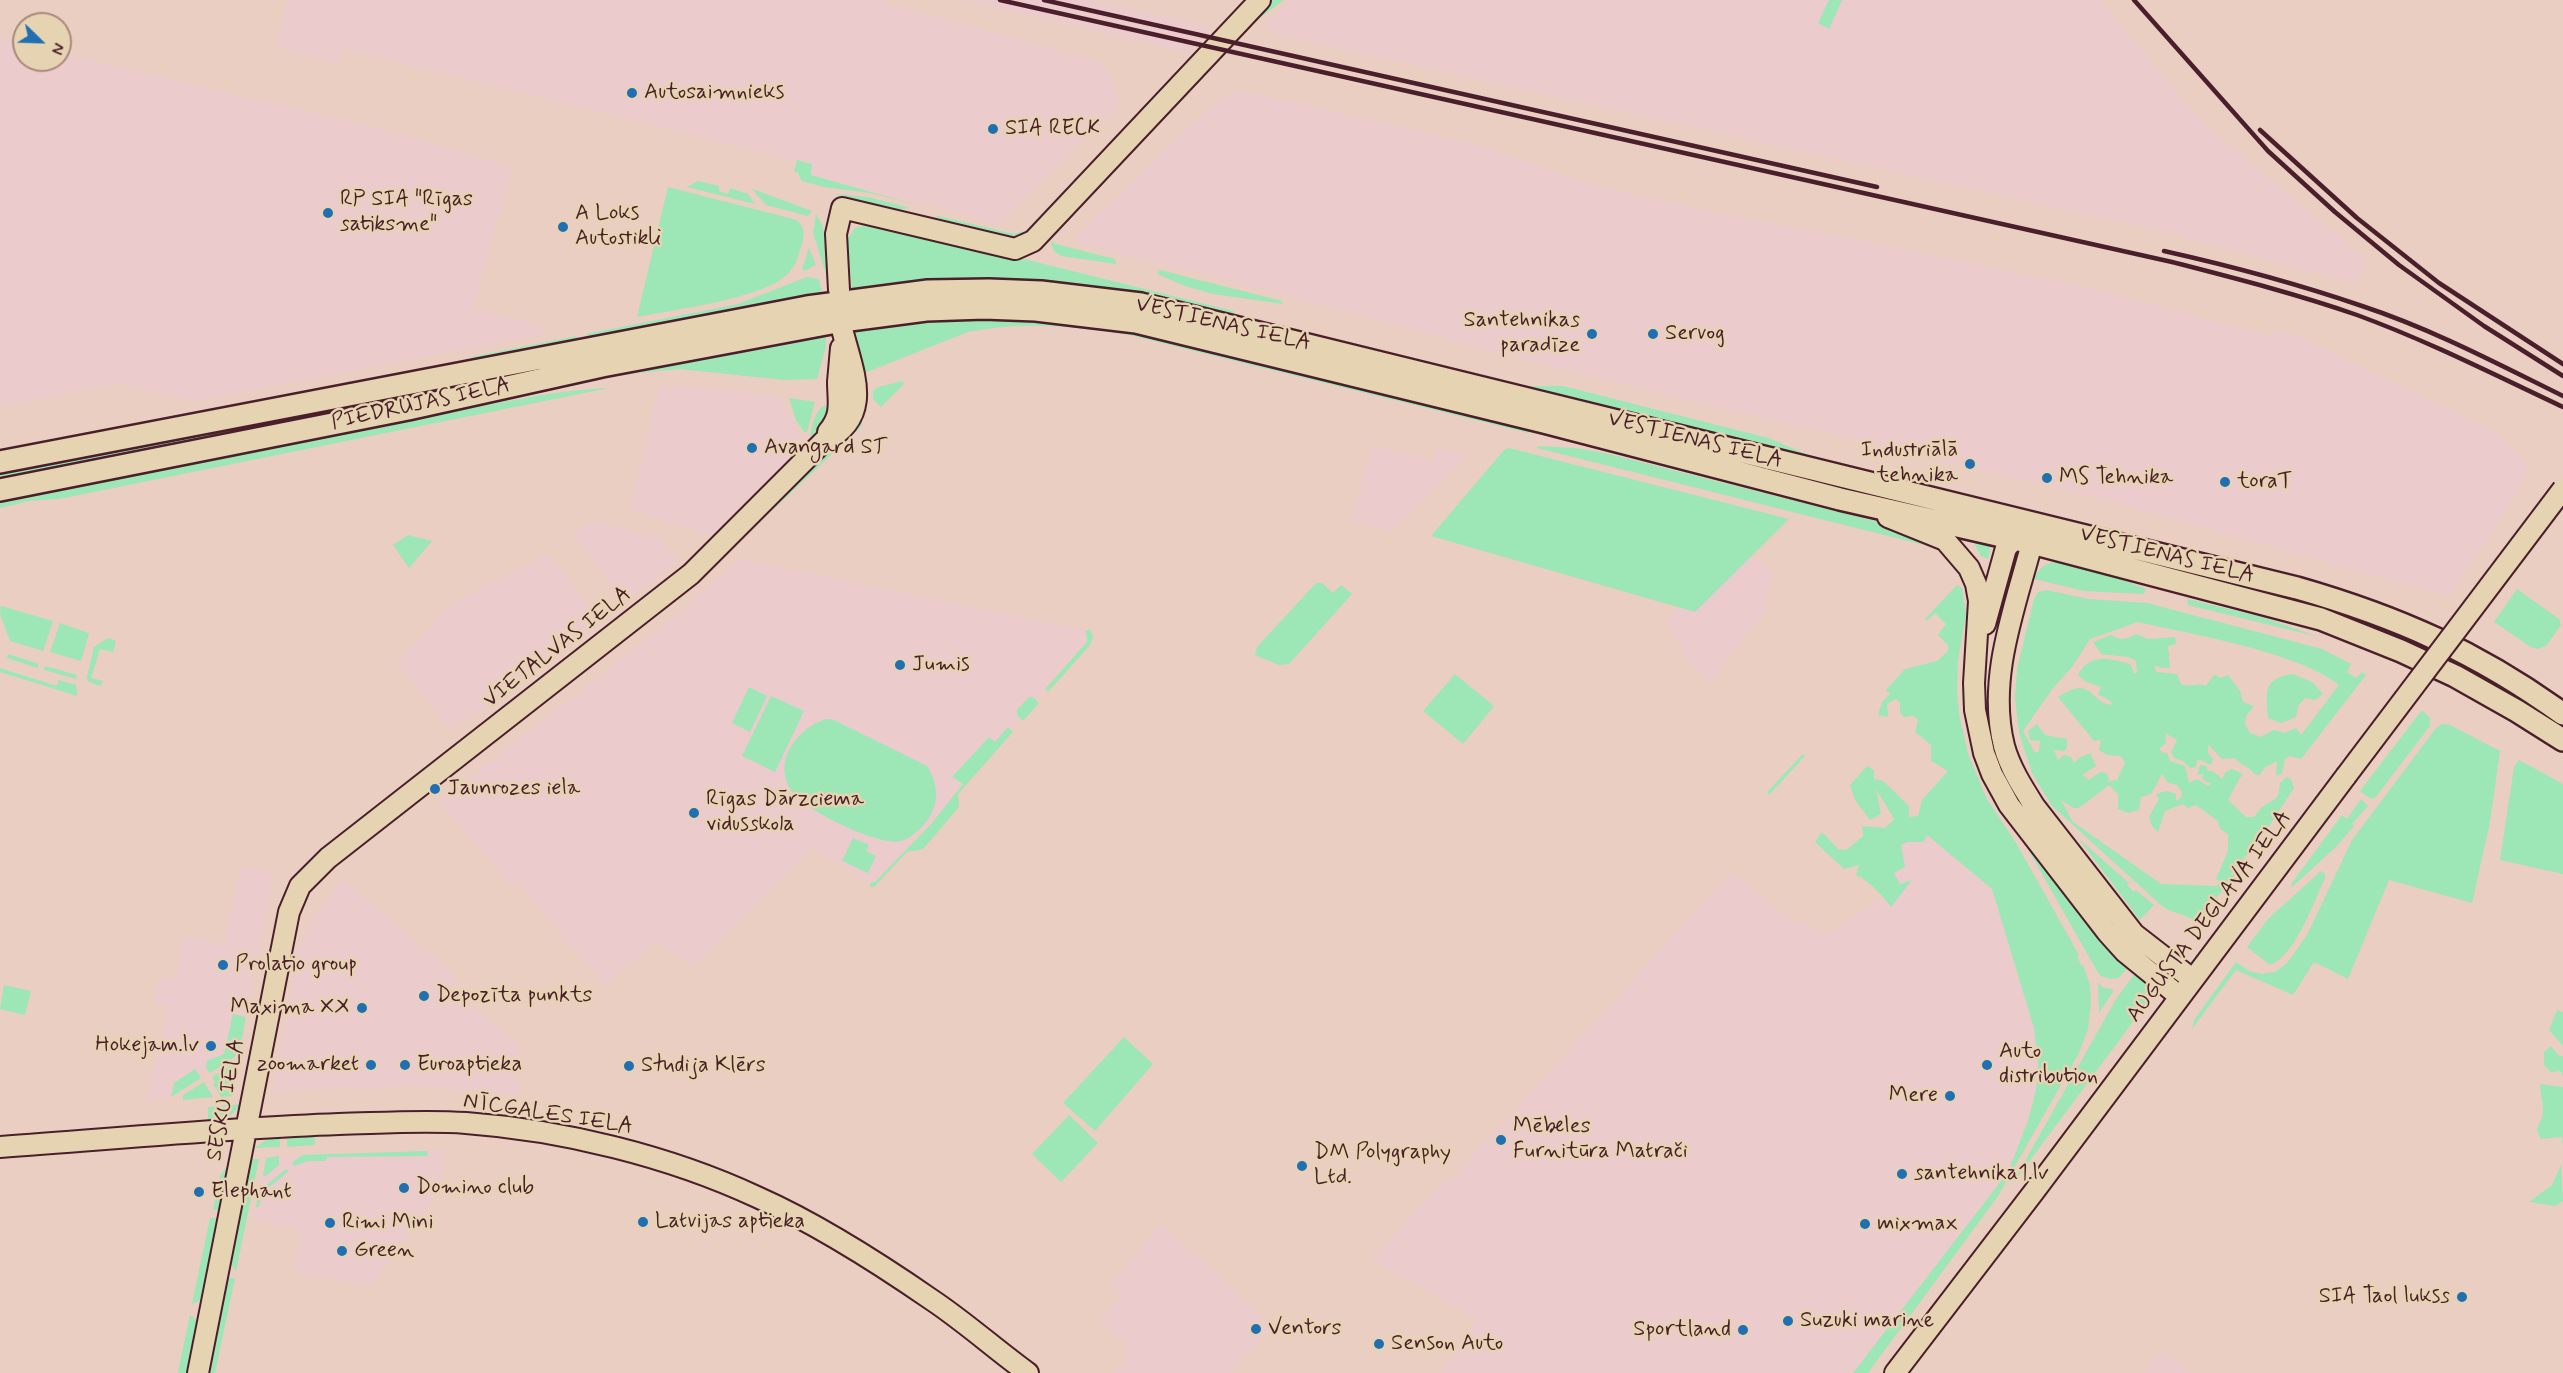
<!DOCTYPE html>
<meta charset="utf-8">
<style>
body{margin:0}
#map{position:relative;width:2563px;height:1373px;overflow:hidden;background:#eacec2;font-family:Mynerve,sans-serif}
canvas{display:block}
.north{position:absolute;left:12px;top:12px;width:60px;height:60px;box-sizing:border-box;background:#e6d3b1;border:2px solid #a88b7b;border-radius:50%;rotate:113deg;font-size:16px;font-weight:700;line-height:24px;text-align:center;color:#4a1f2b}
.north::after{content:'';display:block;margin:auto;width:21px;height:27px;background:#1f6fb2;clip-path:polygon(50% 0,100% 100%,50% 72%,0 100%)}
</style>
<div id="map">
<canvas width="2563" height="1373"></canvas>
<div class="north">N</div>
</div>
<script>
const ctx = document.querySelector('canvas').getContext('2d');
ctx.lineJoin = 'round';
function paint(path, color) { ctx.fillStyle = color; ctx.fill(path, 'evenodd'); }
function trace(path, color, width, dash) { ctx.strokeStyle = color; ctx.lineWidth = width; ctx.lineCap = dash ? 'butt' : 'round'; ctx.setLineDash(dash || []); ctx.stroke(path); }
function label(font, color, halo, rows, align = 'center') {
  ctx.font = font + ' Mynerve,sans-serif'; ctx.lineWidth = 5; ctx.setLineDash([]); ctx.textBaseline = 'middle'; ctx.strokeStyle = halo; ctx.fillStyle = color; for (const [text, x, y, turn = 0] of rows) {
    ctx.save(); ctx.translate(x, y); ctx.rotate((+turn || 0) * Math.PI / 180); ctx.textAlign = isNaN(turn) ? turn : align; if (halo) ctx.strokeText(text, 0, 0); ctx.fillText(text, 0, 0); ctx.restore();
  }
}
paint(new Path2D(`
 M289,0H876L1104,63L1121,104L998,225L925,202L914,203L811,175L812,164L790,159L343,49L338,64L276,47Z
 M965,0H1093L1210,27L1188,53Z
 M1291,0H2100L2201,121L2366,260L2358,284L2171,233L1272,33L1267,28V22Z
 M0,39L24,45V60H60V53L396,133L513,167L473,308L545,327V331L543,334L194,401L116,383L0,407Z
 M1248,92L1475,144L1592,185L1734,217L1826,233L2106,292L2272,337L2276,332L2294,334L2493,431L2527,463L2528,471L2491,535L2450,594L2444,595L2106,500L1545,365L1217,277L1077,243L1075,238L1222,96Z
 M690,386L779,397L804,441L802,447L716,532L707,534L630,510L660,387Z
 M1373,446L1433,461L1437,447L1469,455L1391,532L1351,521Z
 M590,521L660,538L678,561L625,603L573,534Z
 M1739,541L1773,574L1763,614L1710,683L1686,658L1668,620L1689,588Z
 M549,553L601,625L451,730L397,662L455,602Z
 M741,559L1086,631L1087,641L1010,729L931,824L875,882L870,883L813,848L694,966L657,941L605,985L569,944L518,881L512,886L439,802L661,628Z
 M1916,826L1992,889L2034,1028L2038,1063L2036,1090L2028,1121L2008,1172L1853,1373H1441L1478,1320L1392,1270L1371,1260L1444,1182L1453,1178L1731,873L1794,922L1798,920L1828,934L1883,898L1881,863Z
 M242,865L274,874L247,1009L236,1052L167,1098L146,1102L169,1007L153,1002L160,977L175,980L185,936L224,945Z
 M342,879L454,973L456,992L519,1046L518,1096L416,1086L272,1091L290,1008L298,949L309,926Z
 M427,1150H444L439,1191L371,1286L294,1272L302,1230L253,1220L266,1157Z
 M1162,1224L1273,1326L1230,1373H1115L1127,1359L1125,1343L1100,1322L1122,1295L1110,1284Z
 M2162,1350L2192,1373H2145Z`), '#eccbcd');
paint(new Path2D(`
 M1271,0H1284L1234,37Z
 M1829,0H1842L1829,29L1818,23Z
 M797,160L812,164L811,175L913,204L870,193L824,187L802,181L798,173L794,172Z
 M698,181L719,186V191L728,194L730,188L748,194L755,204L687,187Z
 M668,187L797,220C807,230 804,238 800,250C797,261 793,270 784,277C759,299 672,310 637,317Z
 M752,189L758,191L812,211L808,216L766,205Z
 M833,194L868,197L910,208L896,210Z
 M816,214L823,226L828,280L813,233Z
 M934,215L1014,234L1032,229L1018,239H1011L944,222Z
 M863,226L948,240L1233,311L1235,314C1184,307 1133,292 1082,285C1006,274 928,280 852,288L847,240L855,228Z
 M1050,241L1056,244L1115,259L1116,264L1061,256L1054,251Z
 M809,248L816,265L804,271L802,269Z
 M1160,270L1282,301L1283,304L1213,294L1185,286L1157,274Z
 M807,277L819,279L822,293L608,338L590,340L586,334L738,304Z
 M1029,316L1141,332L1532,430L1528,433L1512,429L1129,335C1077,326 1021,321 968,332L867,372L863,373L858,365L855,326L890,320Z
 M826,332V346L817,379L784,380L679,369L615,375V372Z
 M577,336V342L485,359H475L471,357Z
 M525,372V375L0,482V471Z
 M902,381L904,384L881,407L873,399V391L878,387Z
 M1517,386H1563L1768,438L1811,456L1814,460Z
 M609,388L59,499L29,501L0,508V499L421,415C485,408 546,390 609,388Z
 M789,398L815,402L807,432H804L796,420Z
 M830,404L831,405L825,424L810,437C813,424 815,406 830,404Z
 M861,406L862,425L859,429L750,531L747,528Z
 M1538,446L1575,448L1605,453L1914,531L1948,551L1537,448Z
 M1509,448L1789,519L1695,612L1431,536L1504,450Z
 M408,535L432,541L409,568L393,545Z
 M1976,539L1991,544L1988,559L1981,556L1975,545Z
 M2065,561L2089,567L2146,589L2144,594L2084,591L2034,579C2040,564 2050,562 2065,561Z
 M2004,578L2009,580L1997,628L1993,630L1991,628Z
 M1316,583H1322L1333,593L1341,585L1352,594L1289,664L1279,665L1255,655L1257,647Z
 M1957,585L1962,588L1966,614L1958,660L1957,689L1959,714L1968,754L1987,799L2015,841L2079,955L2077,957L2081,965H2083L2090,985L2091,1002L2088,1029L2078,1055L1998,1196L1868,1373H1853L2008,1172L2028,1121L2036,1090L2038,1063L2034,1028L1992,889L1927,835L1924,842H1907L1901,845L1905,867L1894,873L1900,884L1912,880L1891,907C1884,897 1867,879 1856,875L1859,865L1844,869L1815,842L1822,832L1838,849L1846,850L1863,836L1862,826L1885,828L1894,819L1876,789L1881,814L1870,820L1855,800L1850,785L1867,766L1874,770V779L1883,781L1909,806V817L1918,816L1922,800L1948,771L1931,761V745L1915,732L1918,720L1914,716L1904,717L1900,712V703L1896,699L1887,704L1888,717L1878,715L1882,702L1890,694L1886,690L1905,669L1937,661L1948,651V645L1938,635L1946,624L1935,613L1928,620H1924Z
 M2517,589L2559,619L2561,625L2546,646L2538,649L2531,647L2494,622Z
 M2047,590L2088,599L2147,603L2322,649L2351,664L2347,672L2356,678L2362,672L2366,675L2301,759L2290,756L2285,759L2282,773L2276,776L2277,761L2264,768L2260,775L2254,774C2250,766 2240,766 2235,758L2222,759L2208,744V753L2213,759L2211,765L2201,760H2197L2196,767L2190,768L2183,761L2174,758L2171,752L2177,740L2165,733L2166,743L2159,749L2163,753H2167L2170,761L2185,766L2189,783L2197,779L2208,786L2211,784L2202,779L2204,774L2197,775L2200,765L2206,766L2208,771H2213L2222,779L2226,772L2232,769L2243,774C2238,779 2233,792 2228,800L2246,817H2254C2257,814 2260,808 2264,806C2276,798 2279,800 2280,783L2287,777L2291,779L2294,788L2266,831L2230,875L2236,874L2197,922C2186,914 2173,914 2162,906L2052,806L2032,773L2019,733L2015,697L2017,669L2034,599L2038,592ZM2138,622C2193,635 2296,651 2339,685L2301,735L2296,728L2284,733L2274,730L2261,737L2250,733L2245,725L2246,716L2254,706L2243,702L2240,691L2228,675L2220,678L2216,675L2213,676L2206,686C2198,682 2190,688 2181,684L2177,674L2156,672L2155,665L2162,668H2170L2168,646L2176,644L2175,637L2148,639L2136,634C2127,640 2120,640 2111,635L2093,642L2101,654L2128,657L2136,661L2137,672L2134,674L2131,665L2127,663C2107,658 2089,654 2078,675L2086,682L2101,687L2098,694L2112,702L2111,705C2088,701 2093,675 2058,697L2094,741L2101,740L2099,750L2107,755L2121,756L2125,763L2117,780L2108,782L2109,778L2106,773L2100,772L2089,780L2082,775L2096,766L2090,753L2079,758L2074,763L2071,757L2064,755L2058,760L2054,750L2064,751L2067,748V739L2045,735L2037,724L2028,731L2030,740L2040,741L2039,751L2035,753L2023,731L2053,688L2072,667L2090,639ZM2162,774L2168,783L2177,785L2182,792L2181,798L2176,801V794L2166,791L2156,794L2159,799L2149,817L2152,826L2158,832L2165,811L2183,804L2188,808L2196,805L2218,821L2220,829L2228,834V851L2216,879L2221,882L2216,886L2161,884L2073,822L2061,800L2074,808H2079L2109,785L2118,794V809L2128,813L2139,810L2141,797L2151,794Z
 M2187,599L2262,617L2319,637L2188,605Z
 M1,606L53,621L43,651L10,641L0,614Z
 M60,623L89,633L81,661L50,652Z
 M1090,629L1093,637L1090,645L1048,692L1045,689L1087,642L1086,631Z
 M108,638L116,641L113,652L100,649L91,678L103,681L101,686L88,682L87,677L94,647Z
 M8,654L39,664L37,668L7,658Z
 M45,666L77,675L76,679L44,670Z
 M0,668L57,686L59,680L76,685L77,696L0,672Z
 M1455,674L1494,706L1463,744L1423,711Z
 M2293,674L2312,682L2323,694L2315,700L2305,698L2298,706L2296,717L2281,723L2268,718C2266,692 2263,678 2293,674Z
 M749,687L767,696L750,732L732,723Z
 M771,696L804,711L775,772L742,756Z
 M1029,697H1033L1039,703L1023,721L1017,715V710Z
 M2422,710L2430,718V726L2375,798L2371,799L2360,791Z
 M826,719L834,720L927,766C936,780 940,798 931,814C925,825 914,837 901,841C880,847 807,811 794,794C770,764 796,729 826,719Z
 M2442,724L2450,725L2500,751L2490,822L2472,903L2389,880L2348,979L2314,962L2293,995L2236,970L2192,1029L2194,1020L2236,962L2249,971L2262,974L2275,972L2287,963L2307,935L2352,840L2436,728Z
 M1008,727L1013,732L958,794L959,807L923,849L907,852L874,887H870V883L875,882L931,824L963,784L952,777L989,737L995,742Z
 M1803,754L1805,756L1769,795L1767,792Z
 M2519,760L2563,784V874L2500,860L2514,767Z
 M2361,799L2368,806L2352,824L2354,826L2337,846L2292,887L2291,884L2342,815L2347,819Z
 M853,838L869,845L866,851L876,856L868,873L842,861Z
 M2078,838L2129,883L2127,885L2134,892L2136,890L2154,905L2140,920Z
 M2024,842L2100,939L2129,967L2118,978L2110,979L2101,976L2097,971Z
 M2321,871L2325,874V878C2314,902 2295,956 2270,965L2247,947L2269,918Z
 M2136,972C2148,983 2151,992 2144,1007L2011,1186L2116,999Z
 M2098,983L2104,988L2113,989V992L2099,1013Z
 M4,985L31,991L25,1015L0,1009Z
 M2557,1010L2563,1012V1046L2549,1030Z
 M233,1014L246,1017L239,1054L210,1073L206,1068L207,1061L224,1054Z
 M1124,1037L1153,1064L1095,1131L1063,1103Z
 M2551,1046L2558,1055L2563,1056V1078L2561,1071L2551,1072L2544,1065V1052Z
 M238,1061L232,1096L221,1097L213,1084L215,1082L212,1077Z
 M195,1069L201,1078L171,1097L174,1083Z
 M204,1082L213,1097L183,1100V1095Z
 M2540,1084L2563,1087V1149L2562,1137L2541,1139C2532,1126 2543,1123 2543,1111C2543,1102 2540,1093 2540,1084Z
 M242,1104L229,1117L208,1120V1107Z
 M1069,1115L1098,1143L1061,1182L1032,1154Z
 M312,1135L315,1139V1145L287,1147V1136Z
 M280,1137V1147L254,1148L269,1138Z
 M427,1151L428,1156L327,1157L326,1161H309L294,1166L292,1163L302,1155Z
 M279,1156V1165L266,1176L263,1175L266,1158Z
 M250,1159H259L236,1271L228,1260Z
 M230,1162L222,1210H213L220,1176Z
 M2561,1165L2563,1201L2555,1206L2529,1202L2552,1185Z
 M286,1169L289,1171L262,1193L259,1207H256L259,1191Z
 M210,1218H221L204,1299L192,1304Z
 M229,1278H235L215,1373H206L225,1281Z
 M190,1315L199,1322L190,1373H178Z`), '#9de6b5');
const secondary = new Path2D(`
 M839,290L836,234L842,208L1015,249L1033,241L1260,0
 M828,432C843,414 838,402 838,382C839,370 840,359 841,348
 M1888,517L1945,540L1969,568L1976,584L1979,601L1974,683L1975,710L1984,753L1992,774L2009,805L2107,932L2125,952L2179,996
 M2026,529L2032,543C2015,608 1987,678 2004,746C2010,768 2023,788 2035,807L2134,934L2192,979
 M1985,624L2006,548L2014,539L2026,532
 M0,1147C113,1139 226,1128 339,1124C381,1123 424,1120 466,1123C562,1130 669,1156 757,1197C818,1224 877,1262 932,1300C965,1322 995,1349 1028,1373
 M198,1373L289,912L300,886L328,858L691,574L823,442C875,416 853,373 842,329
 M1895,1373L2033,1193L2346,776`);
const primary = new Path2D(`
 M0,462L807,307L928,291L989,290L1041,292L1141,304L2297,588C2398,617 2477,652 2563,714
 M0,490L408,409L602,366L842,321L926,310L984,308L1036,310L1136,322L1544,422L1840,499L2032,543L2321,619L2401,651L2455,676L2517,711L2563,740`);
trace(secondary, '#4a1f2b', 24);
trace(primary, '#4a1f2b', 26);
trace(secondary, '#e6d3b1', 20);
trace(primary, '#e6d3b1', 21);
trace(new Path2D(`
 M1000,0L2172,262C2234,278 2297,294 2357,315C2428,341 2495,375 2563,407
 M1044,0L1877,187
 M2134,0L2268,151L2335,212L2399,265L2484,326L2563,376
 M2260,130L2357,218L2439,283L2563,364
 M2164,251C2231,266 2298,284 2362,306C2432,329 2498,364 2563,396`), '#4a1f2b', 4.5);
const secondaryBridge = new Path2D(`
 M2346,776L2563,489`);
trace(secondaryBridge, '#4a1f2b', 24, []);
trace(secondaryBridge, '#e6d3b1', 20);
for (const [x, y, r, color] of [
 [632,93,6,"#1f6fb2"],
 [993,129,6,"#1f6fb2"],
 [328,213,6,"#1f6fb2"],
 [563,227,6,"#1f6fb2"],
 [1592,334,6,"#1f6fb2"],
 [1653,334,6,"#1f6fb2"],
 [752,448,6,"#1f6fb2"],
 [1970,464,6,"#1f6fb2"],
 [2047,478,6,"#1f6fb2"],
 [2225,482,6,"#1f6fb2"],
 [900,665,6,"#1f6fb2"],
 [435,789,6,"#1f6fb2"],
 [694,813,6,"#1f6fb2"],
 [223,965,6,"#1f6fb2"],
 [424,996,6,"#1f6fb2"],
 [362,1008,6,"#1f6fb2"],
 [211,1046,6,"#1f6fb2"],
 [371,1065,6,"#1f6fb2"],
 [405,1065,6,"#1f6fb2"],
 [1987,1065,6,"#1f6fb2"],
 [629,1066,6,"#1f6fb2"],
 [1950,1096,6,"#1f6fb2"],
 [1501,1140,6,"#1f6fb2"],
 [1302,1166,6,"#1f6fb2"],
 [1902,1174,6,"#1f6fb2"],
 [404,1188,6,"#1f6fb2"],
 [199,1192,6,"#1f6fb2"],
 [643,1222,6,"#1f6fb2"],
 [330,1223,6,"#1f6fb2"],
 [1865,1224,6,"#1f6fb2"],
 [342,1251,6,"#1f6fb2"],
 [2462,1297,6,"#1f6fb2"],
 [1788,1321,6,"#1f6fb2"],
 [1256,1329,6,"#1f6fb2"],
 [1743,1330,6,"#1f6fb2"],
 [1379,1344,6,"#1f6fb2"]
]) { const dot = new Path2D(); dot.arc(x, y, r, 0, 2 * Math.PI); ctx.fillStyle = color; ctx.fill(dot); trace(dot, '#e6d3b1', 2); }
label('22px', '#4a1f2b', '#e6d3b1', [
 ["Autosaimnieks",644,93],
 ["SIA RECK",1005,129],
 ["RP SIA \"Rīgas",340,200],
 ["satiksme\"",340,225],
 ["A Loks",575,214],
 ["Autostikli",575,239],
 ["Santehnikas",1580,321,"right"],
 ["paradīze",1580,346,"right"],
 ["Servog",1665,334],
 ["Avangard ST",764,448],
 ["Industriālā",1958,451,"right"],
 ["tehnika",1958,476,"right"],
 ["MS Tehnika",2059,478],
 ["toraT",2237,482],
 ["Jumis",912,665],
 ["Jaunrozes iela",447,789],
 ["Rīgas Dārzciema",706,800],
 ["vidusskola",706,825],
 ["Prolatio group",235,965],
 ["Depozīta punkts",436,996],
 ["Maxima XX",350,1008,"right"],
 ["Hokejam.lv",199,1046,"right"],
 ["Auto",1999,1052],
 ["distribution",1999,1077],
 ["zoomarket",359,1065,"right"],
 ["Euroaptieka",417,1065],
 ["Studija Klērs",641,1066],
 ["Mere",1938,1096,"right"],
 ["Mēbeles",1513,1127],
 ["Furnitūra Matrači",1513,1152],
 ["DM Polygraphy",1314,1153],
 ["Ltd.",1314,1178],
 ["santehnika1.lv",1914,1174],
 ["Domino club",416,1188],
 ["Elephant",211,1192],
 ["Latvijas aptieka",655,1222],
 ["Rimi Mini",342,1223],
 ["mixmax",1877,1224],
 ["Green",354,1251],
 ["SIA Taol lukss",2450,1297,"right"],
 ["Suzuki marine",1800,1321],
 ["Ventors",1268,1329],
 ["Sportland",1731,1330,"right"],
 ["Senson Auto",1391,1344]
], 'left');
label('22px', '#4a1f2b', '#e6d3b1', [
 ["VESTIENAS IELA",1223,325,13],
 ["PIEDRUJAS IELA",421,405,-12],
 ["VESTIENAS IELA",1695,441,14],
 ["VESTIENAS IELA",2167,556,14],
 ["VIETALVAS IELA",558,648,-38],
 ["AUGUSTA DEGLAVA IELA",2210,917,-53],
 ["SESKU IELA",227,1100,-79],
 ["NĪCGALES IELA",548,1115,9]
]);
</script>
